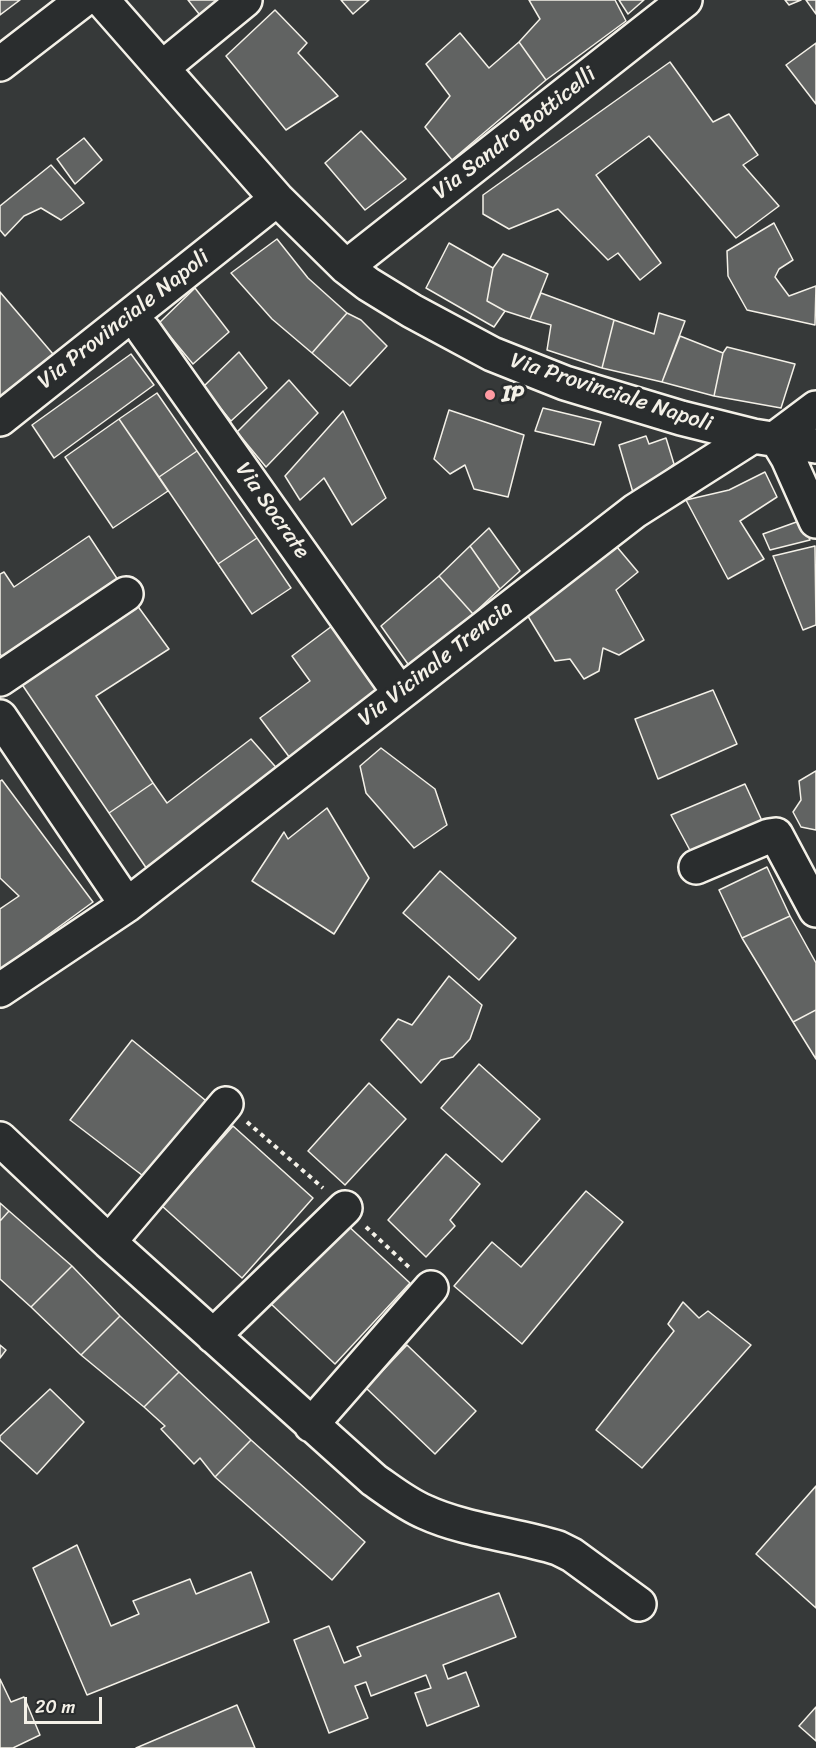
<!DOCTYPE html>
<style>
body{margin:0}
#map{position:relative;width:816px;height:1748px;overflow:hidden;background:#363939;font-family:Sriracha,sans-serif}
canvas{display:block}
.scale{position:absolute;left:24px;top:1697px;width:78px;height:27px;box-sizing:border-box;border:3px solid #f4f1e8;border-top:0;padding-left:8px;font-size:18px;line-height:21px;white-space:nowrap;color:#f4f1e8;-webkit-text-stroke:4px #2a2d2e;paint-order:stroke}
</style>
<div id="map">
<canvas width="816" height="1748"></canvas>
<div class="scale">20 m</div>
</div>
<script>
const ctx = document.querySelector('canvas').getContext('2d');
ctx.lineJoin = 'round';
function paint(path, color) { ctx.fillStyle = color; ctx.fill(path, 'evenodd'); }
function trace(path, color, width, dash) { ctx.strokeStyle = color; ctx.lineWidth = width; ctx.lineCap = dash ? 'butt' : 'round'; ctx.setLineDash(dash || []); ctx.stroke(path); }
function label(font, color, halo, rows, align = 'center') {
  ctx.font = font + ' Sriracha,sans-serif'; ctx.lineWidth = 6; ctx.setLineDash([]); ctx.textBaseline = 'middle'; ctx.strokeStyle = halo; ctx.fillStyle = color; for (const [text, x, y, turn = 0] of rows) {
    ctx.save(); ctx.translate(x, y); ctx.rotate((+turn || 0) * Math.PI / 180); ctx.textAlign = isNaN(turn) ? turn : align; if (halo) ctx.strokeText(text, 0, 0); ctx.fillText(text, 0, 0); ctx.restore();
  }
}
const building = new Path2D(`
 M0,0H20L0,15Z
 M188,0H225L203,19Z
 M341,0H369L353,14Z
 M529,0H615L626,21L546,80L519,42L540,19Z
 M619,0H644L628,14Z
 M785,0H801L789,5Z
 M806,0H816V14Z
 M275,10L307,43L298,53L338,96L286,130L226,56Z
 M460,33L489,68L519,42L546,80L452,160L425,127L450,96L426,64Z
 M816,43V104L786,65Z
 M670,62L713,122L729,114L758,155L743,165L779,206L736,238L649,136L596,175L661,263L640,280L618,253L608,260L558,209L509,229L483,214V195Z
 M361,131L406,179L365,210L325,163Z
 M84,138L102,160L75,184L57,159Z
 M51,165L84,203L61,220L41,208L24,216L5,236L0,230V206Z
 M774,223L793,260L779,269L775,277L789,296L816,286L815,325L747,310L728,276L727,251Z
 M277,239L308,278L347,313L312,353L272,319L231,273Z
 M449,243L493,268L487,301L505,311L494,327L426,288Z
 M503,254L548,274L530,319L505,311L487,301L493,268Z
 M195,288L229,332L193,364L159,323Z
 M0,292L53,354L0,398Z
 M541,293L614,320L602,368L547,350L551,325L530,319Z
 M347,313L361,320L387,346L350,386L312,353Z
 M659,313L685,321L662,382L602,368L614,320L654,334Z
 M680,336L723,353L714,396L662,382Z
 M727,347L795,364L781,408L714,396L723,353Z
 M239,352L267,388L231,421L203,387Z
 M131,354L154,385L54,458L32,425Z
 M289,380L318,413L266,467L237,432Z
 M157,393L197,451L159,477L119,419Z
 M543,408L601,422L594,445L535,431Z
 M449,410L524,435L508,497L474,489L465,465L450,474L434,459Z
 M343,411L386,498L352,525L324,478L300,500L285,476Z
 M119,419L168,491L113,528L65,457Z
 M646,436L649,444L666,438L674,464L634,496L619,445Z
 M197,451L257,538L218,564L159,477Z
 M765,472L777,497L740,521L764,559L728,579L686,500L729,490Z
 M802,520L810,540L770,550L763,534Z
 M489,528L520,571L500,589L470,546Z
 M89,536L118,580L3,658L0,654V574L4,572L14,587Z
 M257,538L291,588L252,614L218,564Z
 M470,546L500,589L473,614L439,576Z
 M815,546L816,625L803,630L773,556Z
 M617,547L638,572L616,590L644,640L619,655L603,648L599,671L584,679L570,659L555,661L526,613Z
 M439,576L473,614L410,667L381,626Z
 M134,601L169,649L96,696L153,783L109,813L21,683Z
 M336,623L390,697L296,766L260,718L310,681L292,656Z
 M713,690L737,744L658,779L635,719Z
 M251,739L281,773L151,875L109,813L153,783L167,803Z
 M381,748L435,789L447,825L414,848L366,793L360,766Z
 M816,771V830L801,827L793,812L801,800L799,781Z
 M2,780L93,902L0,970V909L19,896L0,878V781Z
 M745,784L763,823L692,854L671,815Z
 M327,808L369,878L334,934L252,881L284,832L288,839Z
 M767,867L790,916L742,938L719,890Z
 M440,871L516,938L479,980L403,913Z
 M790,916L816,963V1010L793,1022L742,938Z
 M449,976L482,1005L470,1039L453,1057L441,1060L421,1083L381,1040L398,1019L412,1025Z
 M816,1010V1059L793,1022Z
 M132,1040L216,1109L151,1182L70,1120Z
 M479,1064L540,1119L502,1162L441,1108Z
 M369,1083L406,1119L345,1185L308,1151Z
 M233,1126L313,1198L242,1278L162,1206Z
 M446,1154L480,1184L450,1220L455,1226L426,1257L388,1220Z
 M586,1191L623,1222L522,1344L454,1286L492,1242L521,1267Z
 M0,1203L9,1211L0,1221Z
 M9,1211L72,1266L31,1307L0,1279V1221Z
 M345,1223L410,1283L335,1364L270,1303Z
 M72,1266L120,1316L81,1355L31,1307Z
 M683,1302L699,1318L708,1311L751,1345L642,1468L596,1430L674,1331L668,1324Z
 M120,1316L179,1372L144,1407L81,1355Z
 M0,1345L6,1350L0,1358Z
 M407,1345L476,1411L435,1454L366,1388Z
 M179,1372L251,1440L215,1477L200,1458L194,1464L161,1429L165,1426L144,1407Z
 M50,1389L84,1422L37,1474L0,1440V1436Z
 M251,1440L365,1542L332,1580L215,1477Z
 M816,1486V1608L756,1554Z
 M77,1545L111,1626L139,1614L133,1601L190,1579L196,1594L251,1572L269,1622L87,1695L33,1568Z
 M499,1593L516,1637L443,1665L448,1679L466,1672L479,1706L427,1726L415,1693L431,1688L426,1675L371,1696L366,1682L355,1686L368,1718L329,1733L294,1640L329,1626L344,1663L361,1656L357,1647Z
 M0,1679L11,1702L24,1697L40,1735L13,1748H0Z
 M237,1705L255,1748H136Z
 M816,1707V1741L799,1726Z`);
paint(building, '#616362');
trace(building, '#f4f1e8', 1.5);
const minor = new Path2D(`
 M102,0L277,199L346,267L368,284L412,311L492,354L565,383L681,418L753,436L816,446
 M0,64L83,0
 M162,68L245,0
 M346,267L685,0
 M144,331L399,692
 M0,419L277,199
 M776,438L788,458L816,521
 M776,438L816,408
 M0,679L126,594
 M0,717L127,905
 M696,867L769,836L776,835L816,910
 M0,990L127,905L635,511L753,436
 M0,1139L109,1242L374,1480C390,1491 406,1504 425,1512C464,1530 516,1535 558,1548L572,1555L639,1604
 M109,1242L226,1104
 M213,1336L345,1208
 M311,1425L431,1288`);
trace(minor, '#f4f1e8', 38);
trace(new Path2D(`
 M247,1122L323,1188
 M366,1227L411,1269`), '#f4f1e8', 4, [4.5, 4.5]);
trace(minor, '#2a2d2e', 33);
for (const [x, y, r, color] of [
 [490,395,6,"#ff9aa2"]
]) { const dot = new Path2D(); dot.arc(x, y, r, 0, 2 * Math.PI); ctx.fillStyle = color; ctx.fill(dot); trace(dot, '#2a2d2e', 2); }
label('22px', '#f4f1e8', '#2a2d2e', [
 ["Via Sandro Botticelli",515,134,-38],
 ["Via Provinciale Napoli",124,320,-38],
 ["Via Provinciale Napoli",611,393,18],
 ["Via Socrate",272,511,55],
 ["Via Vicinale Trencia",436,664,-38]
]);
label('bold 22px', '#f4f1e8', '#2a2d2e', [
 ["IP",502,395]
], 'left');
</script>
